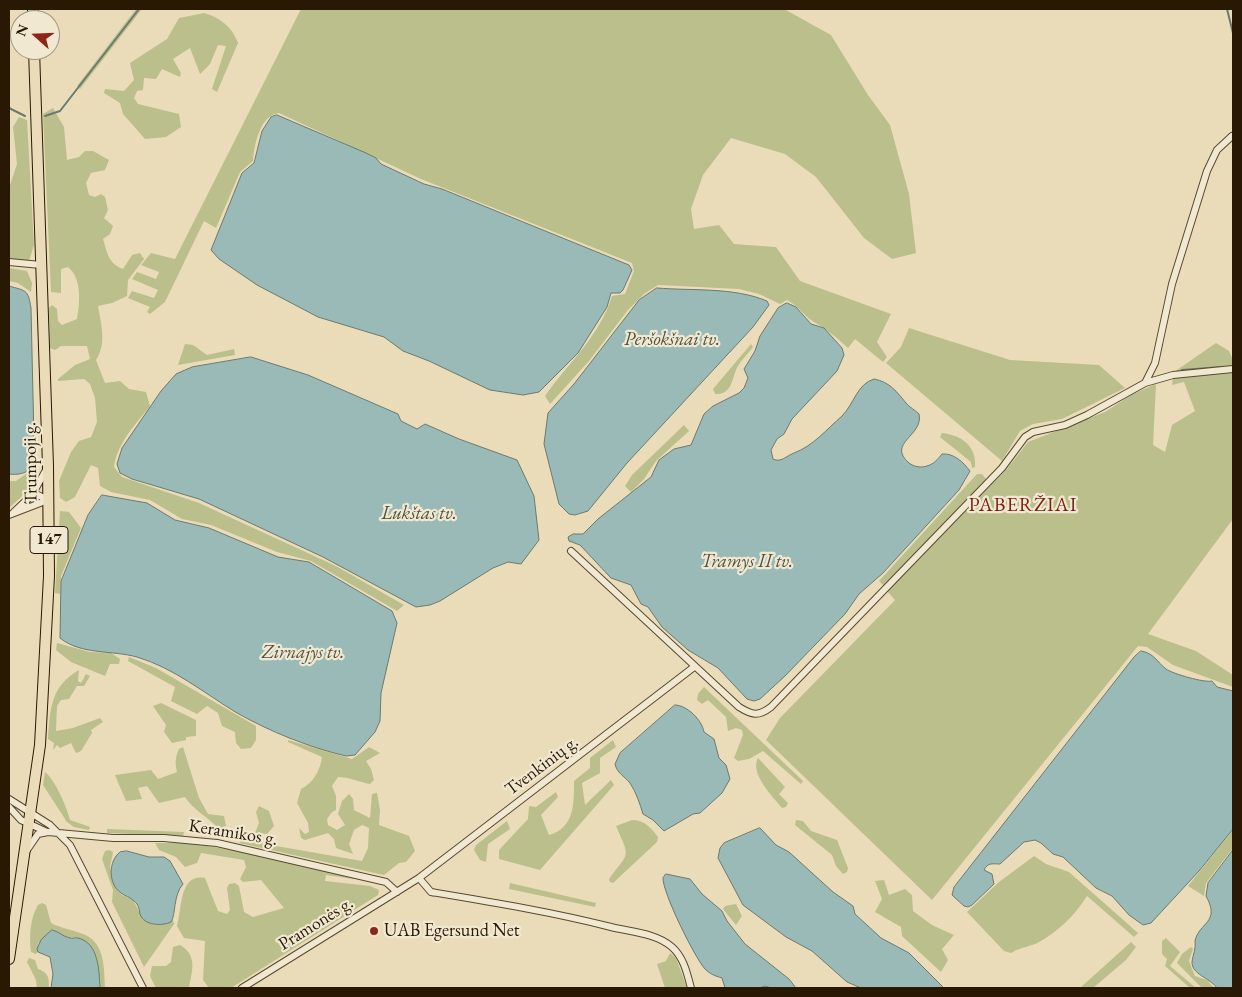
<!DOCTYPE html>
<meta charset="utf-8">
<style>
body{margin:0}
#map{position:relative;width:1242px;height:997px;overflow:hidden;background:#eadcb8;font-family:"EB Garamond",serif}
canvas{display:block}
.frame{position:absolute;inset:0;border:10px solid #281804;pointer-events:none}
.north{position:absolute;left:10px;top:10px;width:50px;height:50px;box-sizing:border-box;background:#f1e8d1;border:1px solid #a1957f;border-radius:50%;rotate:290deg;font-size:14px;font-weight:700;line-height:20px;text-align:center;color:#281804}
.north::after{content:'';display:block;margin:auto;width:18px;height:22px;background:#8f2418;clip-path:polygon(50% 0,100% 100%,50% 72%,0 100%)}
</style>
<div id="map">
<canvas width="1242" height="997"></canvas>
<div class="frame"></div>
<div class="north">N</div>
</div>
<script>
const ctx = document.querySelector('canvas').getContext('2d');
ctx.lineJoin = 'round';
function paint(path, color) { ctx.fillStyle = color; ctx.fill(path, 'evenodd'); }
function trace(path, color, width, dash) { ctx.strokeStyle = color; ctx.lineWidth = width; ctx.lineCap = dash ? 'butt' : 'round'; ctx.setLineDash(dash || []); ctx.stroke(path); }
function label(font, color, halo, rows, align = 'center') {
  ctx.font = font + ' "EB Garamond",serif'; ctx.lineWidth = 4.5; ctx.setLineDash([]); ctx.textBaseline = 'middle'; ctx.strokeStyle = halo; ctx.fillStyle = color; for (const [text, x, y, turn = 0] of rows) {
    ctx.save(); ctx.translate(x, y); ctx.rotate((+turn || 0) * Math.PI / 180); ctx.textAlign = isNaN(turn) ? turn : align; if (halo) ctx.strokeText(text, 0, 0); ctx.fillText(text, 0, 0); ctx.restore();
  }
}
paint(new Path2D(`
 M136,9H142L80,89L77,86Z
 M301,9H784L831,35L868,95L890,125L909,194L916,253L892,259L864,238L816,177L785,154L731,138L703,175L691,209L694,229L719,225L734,244L776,247L800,281L891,314L877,342L887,357L883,362L855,339L848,348C837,338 827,329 814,322C804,316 799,306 787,300L780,304L759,294L739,289L658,285L644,294L628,310L589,361L550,404L545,396C568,363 600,336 612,296L625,294L634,271L632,263L421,179L279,113C260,115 254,145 253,161L240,172L216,228L204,221L165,302L150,314L147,312L150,307L128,298L132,291L154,298L158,290L132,279L137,272L156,279L159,272L141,265L151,253L175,259Z
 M204,13C221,18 232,27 238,43L217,92L212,89L226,46L218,45L210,64L200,74L190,48L173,59L181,73L180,77L162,69L156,79L144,78L143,90L137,91L134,98L138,104L179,114L181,127L166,137L145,139L123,114L120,103L104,93L105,89L124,91L134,80L130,63L167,39L179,18Z
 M53,108L64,127L67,160L79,157L85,151H93L109,160L105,170L91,173L86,183L89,195L95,197L101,194L105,197L108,210L104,218L113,226L110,234L103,239C107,253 109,264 123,269L132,255L140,253L144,259L128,280L127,296L112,303L98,306C101,324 107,344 96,360L105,383L120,381L129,389L146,392L150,406C136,424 117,443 114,467L122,477L199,503L336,566L404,605L397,611L311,561L277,552L211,525L182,519L150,500L111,492L100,486L98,468L91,465L75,497L66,502L60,498L59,481L71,452L79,441L91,437L97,422L95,398L90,384L84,379L58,381V379L75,365L90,359L87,346H61L55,350L50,348L49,308L52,305L57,309L58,321L62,325L77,319C80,303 82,278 68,267L61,269V293L51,292L43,114Z
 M19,117L27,120L34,245L29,261L9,259V188L17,164L13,127Z
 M9,268L27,271L32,283L31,292L18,283L9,281Z
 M909,328L1010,360L1099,365L1125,388L1062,419L1033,424L1020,431L1002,461L886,363L901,347Z
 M1216,343L1229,351L1233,360V519L1148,634L1196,651L1233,675V687L1173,665L1147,647L1138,646L932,900L766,740L780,718L895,600L887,591L1007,469L1028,442L1105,412L1131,395L1156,384L1153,445L1165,452L1172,425L1195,411L1184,382L1172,385L1174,372Z
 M185,344L193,345L207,355L234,349L235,355L178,365Z
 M751,344L753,347C748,354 739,362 736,370C732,380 731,395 715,394L713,389Z
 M684,425L689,431L656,461L644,479L631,492L625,486L632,475Z
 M942,433C962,435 977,447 975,467L972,468L971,462L940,437Z
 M34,468C40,483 19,499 9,508V481H16Z
 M977,474H982L986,479L884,586L879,581Z
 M60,511L69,512L81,528L61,576L60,594L55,593Z
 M57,643L90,652L111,653L120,659L119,664H110L105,676L71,662L56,650Z
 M129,657L156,668L256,726V740L251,748L241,749L236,743L235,732L222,726L218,713L207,706L197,714L171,701L175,687L128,661Z
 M79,670L78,681L81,683L86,674L90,676L84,686H77L69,699L61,700L57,706L56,731L73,728L100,718L103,722L91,730L92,733L81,751L76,753L71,743L60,748L57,745L53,750L54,743L48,739C50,708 51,686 79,670Z
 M704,687L803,781L801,784L763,751L749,759L738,761L734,758L743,735L742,730L736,728L728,731L726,717L708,700L702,704L697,700L698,694Z
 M161,703L196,720V736L186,737V740L172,743L164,732L166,725L153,706Z
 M288,740L352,759L369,747L380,753L366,761L371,769L374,780L370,784C359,782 349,777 338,777L332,786L336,796V810L332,812L327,819L328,825L337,830L345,825L338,814L342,801L349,794L353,799L354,810L370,818L372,794L377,793L380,810L379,825L409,836L415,851L406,862L399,863L384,875L239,843L242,840L362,861L368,848L369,828L362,825L354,830L349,844L353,854L336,848L334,839L328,833L305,840L301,838L299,828L305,834L309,832L308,823L297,803L301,789C313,783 320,771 322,757L288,742Z
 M613,740L616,747L600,758V773L582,783L585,805L611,780L614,785L540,870L499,859V850L528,819L529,806L536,807L556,792L558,797L541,815L549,835C575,828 574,802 574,781L590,768V758Z
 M183,747L199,798L208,814L224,816L226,826L224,828H218C208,817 193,810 185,797L159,803L147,786L138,788L142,799L126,801L115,775L151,770L158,779L177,772C175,763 175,757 179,749Z
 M758,758L785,787L779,794L788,803L786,807L782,808C773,797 749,773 758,758Z
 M45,772C55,780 67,807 70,820L90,827L89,830L74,827L67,822L43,785Z
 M259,806L269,811L274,826L267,834L255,833L259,823L256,812Z
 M632,820C645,820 651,828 658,837L657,842L613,883L610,882L609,879C629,851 631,860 616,826Z
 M796,820L803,821L811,831L837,840L848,868L847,872L843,874L836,866L832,855L795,825Z
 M507,821L510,829L488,844L486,862L480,860L474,850L476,845Z
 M107,829L184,832L183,836L107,833Z
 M1233,830V848L1206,883L1204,896L1188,886Z
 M155,843H192L236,851L355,877L354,879L326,875L325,881L370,886L379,890L378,895L231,988H209L203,980L205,941L184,938L177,926C182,909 179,873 205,878L218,911L227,914L230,910L227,888L229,884L235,883L239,886L244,912L253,917L284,908L261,880L243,882L240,879L246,867L244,860L201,853L197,863L185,867L176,857L159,850Z
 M109,850L113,852L110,867L116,889L122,895L133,900L144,920L156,925L173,920L174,924L144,967L112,902L113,890L102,859L105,851Z
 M1034,856L1046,864L1069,872L1138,933L1134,937L1087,896C1075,915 1059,931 1039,942C1030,947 1020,947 1011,953L1004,951L967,912L999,882Z
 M884,880L889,895L905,889L912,895L913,911L932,925L954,935L942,949L948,960L941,972L902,936L901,927L875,912L882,899L875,881Z
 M510,883L596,903L595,907L509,889Z
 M42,903L46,905L51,923C60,928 70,929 80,933C105,940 104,966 105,988H100L96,955L77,937L69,938L48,933L38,944V952L36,954L31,952C29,937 30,918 38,905Z
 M736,904L742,916L736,925L723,909L725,906Z
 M1166,938L1180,952L1170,966L1196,988H1190L1165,966L1167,959L1162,954V941Z
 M1131,942L1136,947L1126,960L1093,988H1080Z
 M180,945C198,956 192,970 189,988H156L150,976L152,966H166L171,962L173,947Z
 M1191,947L1193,949L1189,961L1195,976L1207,980L1214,988H1202L1177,963L1182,954Z
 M670,953L676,958L687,988H665L657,964L666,961Z
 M29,958L35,960L38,969C49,973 49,978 49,988H37L36,980L27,962Z`), '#babf8c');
const water = new Path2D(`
 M277,115L366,153L376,158L381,164L424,184L442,189L629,265L632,270L623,290L620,293H611L607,307L578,353L539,392L523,395L490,390L429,361L403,351L384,337L318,317L257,285L219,259L211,250L242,173L254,163L262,131L271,117Z
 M9,286C26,291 28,289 31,308L34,441L31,468C25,474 18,475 9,474Z
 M657,288C694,291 733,287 767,301L769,305L753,327L627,463L588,511L575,515L569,514L559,504L544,444L548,413L574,384L639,300Z
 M787,303L796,307L811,324L824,328L842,348L844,355L837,371L792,419L784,434L777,439L771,450L773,459C781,463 786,456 794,453C813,446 827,429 842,416C854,404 857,384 874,379C890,382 897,392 906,403C909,407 915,410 919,414C924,436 886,443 909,463C914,467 922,468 927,466C934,464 938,459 942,454C954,453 963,462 970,471L959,490L883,573L859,594L845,614L785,676L760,699L754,701L747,699L718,668L688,650L662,627L648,607L641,604L631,585L611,578L580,545L569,541L568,537L573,534H583L598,519L651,477L659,460L674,449L691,445L704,414L713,406L739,393L744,388L748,378L744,369L755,351L760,336L778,308Z
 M251,357L308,375L398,414L401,421L417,429L425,424L459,439L517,460L534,496L539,540L521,564L508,562L493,568L440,601L430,605L416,607L323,557L199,499L132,479L120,473L117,464L122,448L161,391L176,374L192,367Z
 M102,495L147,503L175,520L209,528L278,557L309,562L392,611L397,623L381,693L380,721L375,732L355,755L346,756C308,747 271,732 237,713C204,693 174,668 137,657C112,650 81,655 60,638L61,581L88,515Z
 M1141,651C1154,653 1157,662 1166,669C1173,674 1205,683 1212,681L1217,687L1233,691V829L1199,871L1151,923L1143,925L1129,915L1112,896L1096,888L1063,857L1053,854L1041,843L1035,840L1024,842L1000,864C993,864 988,862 984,870L992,874L994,884L972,905L968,907L964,906L952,895L954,887L1134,657Z
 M675,705C687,705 702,720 704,732L714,739L719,758L726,765L730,779L722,793L700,813L693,814L664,831L653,820L643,814C640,804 636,792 630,783C624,776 617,773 615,764L620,753Z
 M760,828L776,845L789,852L833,892L853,906L855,914L881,938L909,953L944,988H861L847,982L812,951L786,937L743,905L718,858L720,848L724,843Z
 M1233,850V988H1217C1209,977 1192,975 1192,962C1193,954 1196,949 1195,941C1199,922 1221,923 1206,896L1208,883Z
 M127,851L149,857H164L170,861L183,884C173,895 176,915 171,922C162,926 144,926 140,914C139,909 139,905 134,901C130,897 125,896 121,893C108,884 108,861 120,852Z
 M666,874L690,879L702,894L722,911L727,921L745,944L789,979L796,988H771L765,986L760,988H725L722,978C715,976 710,974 705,969C695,958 662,892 663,878Z
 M52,930C59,931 63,937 70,938C72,939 75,937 78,938C99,943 99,971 100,988H51L53,974L50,957L38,952L37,949L41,940Z`);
paint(water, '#9abab7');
trace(water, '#6c796f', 1);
trace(new Path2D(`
 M1227,9L1233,33
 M9,108L25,116
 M45,116L60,111L139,9
 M1182,370L1222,367`), '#6c796f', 2);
const street = new Path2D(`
 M9,262L41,265
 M1145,383L1155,363L1172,284L1207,171L1217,150L1232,136
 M32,495H38L48,500
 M14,512L32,495L46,470
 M9,515L48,500
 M571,551L739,707C752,715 758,717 771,707L1002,468L1025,437L1033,432L1065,425L1087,415L1145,383L1173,375L1233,369
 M9,799L50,825L70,845L143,988
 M9,807L21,820L47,832
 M27,850L38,834L48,832L113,838H164L217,843L386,882L397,892
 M419,878L431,892C491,902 552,912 611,927C631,932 656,933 672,947C684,958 687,973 691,988
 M242,988L419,878L694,667`);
const primary = new Path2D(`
 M33,9V20
 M9,959L40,745L49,576L48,466L34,50`);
trace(street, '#584931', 8);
trace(primary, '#281804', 12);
trace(street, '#f1e8d1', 6);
trace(primary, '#eadcb8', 10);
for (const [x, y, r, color] of [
 [374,931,5,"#8f2418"]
]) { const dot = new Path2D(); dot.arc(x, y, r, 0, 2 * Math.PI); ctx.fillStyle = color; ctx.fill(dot); trace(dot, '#f1e8d1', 2); }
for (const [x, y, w] of [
 [49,540,38]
]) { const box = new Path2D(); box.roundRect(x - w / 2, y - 13.5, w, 27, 4); ctx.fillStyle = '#f1e8d1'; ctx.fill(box); trace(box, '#281804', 1); }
label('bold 16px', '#281804', null, [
 ["147",49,540]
]);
label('18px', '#281804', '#f1e8d1', [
 ["Trumpoji g.",31,463,-91],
 ["Tvenkinių g.",542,766,-37],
 ["Keramikos g.",233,833,9],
 ["Pramonės g.",316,924,-32]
]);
label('18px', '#281804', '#f1e8d1', [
 ["UAB Egersund Net",384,931]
], 'left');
label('italic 19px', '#505143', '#f1e8d1', [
 ["Peršokšnai tv.",672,340],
 ["Lukštas tv.",419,514],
 ["Tramys II tv.",747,562],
 ["Zirnajys tv.",303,653]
]);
ctx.letterSpacing = '1px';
label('20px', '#7a1f14', '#f1e8d1', [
 ["PABERŽIAI",1023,506]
]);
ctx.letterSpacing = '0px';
</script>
